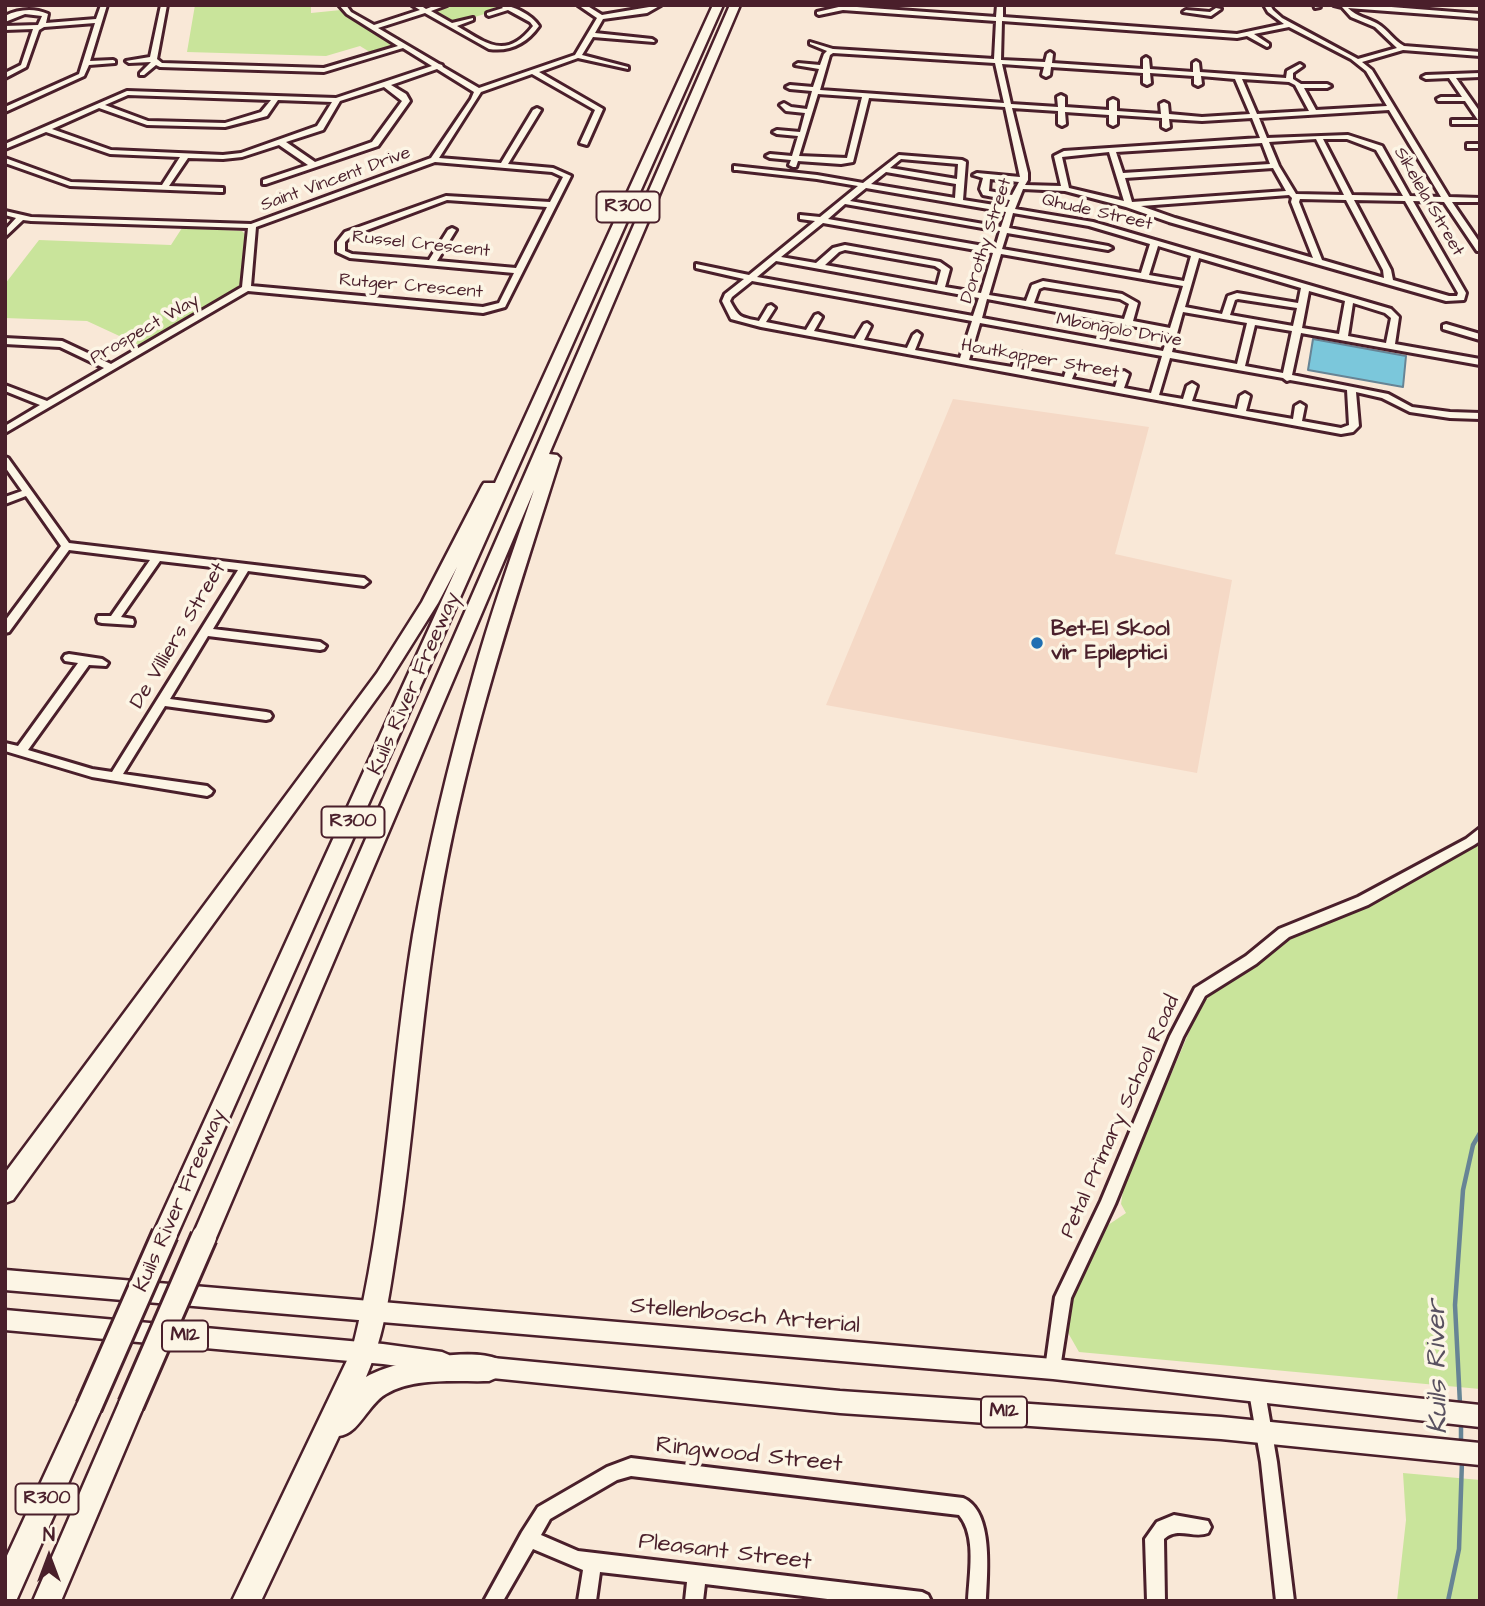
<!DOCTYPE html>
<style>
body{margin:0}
#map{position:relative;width:1485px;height:1606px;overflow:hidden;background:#f9e8d7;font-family:"Architects Daughter",sans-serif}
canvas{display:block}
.frame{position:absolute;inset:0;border:7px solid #4a1f2b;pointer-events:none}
.north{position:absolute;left:14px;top:1522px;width:70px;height:70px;-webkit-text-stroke:5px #fcf5e5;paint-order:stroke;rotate:0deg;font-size:19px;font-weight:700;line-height:28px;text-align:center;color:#4a1f2b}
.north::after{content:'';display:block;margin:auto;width:24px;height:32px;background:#4a1f2b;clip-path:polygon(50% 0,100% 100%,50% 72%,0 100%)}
</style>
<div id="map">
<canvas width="1485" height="1606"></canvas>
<div class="frame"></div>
<div class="north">N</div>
</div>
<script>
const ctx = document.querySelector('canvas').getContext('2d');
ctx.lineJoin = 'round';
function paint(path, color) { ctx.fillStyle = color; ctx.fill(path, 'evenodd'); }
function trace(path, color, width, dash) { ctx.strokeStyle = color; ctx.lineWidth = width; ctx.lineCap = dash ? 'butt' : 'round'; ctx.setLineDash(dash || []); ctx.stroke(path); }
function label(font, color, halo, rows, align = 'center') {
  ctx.font = font + ' "Architects Daughter",sans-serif'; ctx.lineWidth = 7; ctx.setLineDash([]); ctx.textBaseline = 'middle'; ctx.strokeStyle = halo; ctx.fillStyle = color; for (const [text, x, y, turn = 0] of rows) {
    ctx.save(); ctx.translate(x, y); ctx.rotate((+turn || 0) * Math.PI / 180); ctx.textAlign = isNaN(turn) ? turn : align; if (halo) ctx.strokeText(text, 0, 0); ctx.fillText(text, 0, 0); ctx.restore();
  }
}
paint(new Path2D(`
 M953,399L1149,427L1115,554L1232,580L1197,773L826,705Z`), '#f5d9c6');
paint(new Path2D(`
 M195,5H311V13L341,10L395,45L373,54L360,46L326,56L187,52Z
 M449,5H499L504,8L452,24L432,12Z
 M182,228L242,231L245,234L243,281L231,293L141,346L87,321L5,318V284L39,240L171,245Z
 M1480,838V1389L1079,1352L1067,1331L1073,1295L1108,1225L1126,1213L1121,1204L1124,1184L1205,995L1272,945Z
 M1403,1473L1480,1480V1601H1397L1406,1520Z`), '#c9e49b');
const water = new Path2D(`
 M1313,339L1406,356L1403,387L1308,370Z`);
paint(water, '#7bc7db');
trace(water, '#678495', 2);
trace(new Path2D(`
 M1460,1404L1455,1305L1463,1190L1473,1145L1480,1133
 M1461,1423V1443
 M1448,1601L1459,1549L1462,1461`), '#678495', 4.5);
const minor = new Path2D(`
 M101,5H107L90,61L113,60L115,61V63L89,65L84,76L5,112V107L79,74L95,23L44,27L39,30L26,67L5,78V73L21,65L33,29L5,30V26L38,25L42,16L25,14L5,22V16C19,9 34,8 48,14L46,23L96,19Z
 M161,5H167L157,59L162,63L324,68L398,46L347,14L339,5H346L351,12L374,25L420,10L412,5H420L426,9L436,5H447L431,11L452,23L473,18V20L457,26C486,43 506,61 533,26L530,22L508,10L489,16L487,15V13L503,8L500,5C513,5 532,15 539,26C527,43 510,52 489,49L425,13L378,28L439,64L442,65L443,67L479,88L575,55L597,18L578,5H586L602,15L661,5L647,13L603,19L595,33L652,39L655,41L654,42L593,37L582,55L628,67V69L578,58L539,72L603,109L587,145L580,143L595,110L532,74L481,92L439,158L501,163L533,110L537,108L541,110L508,164L553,168L571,176L505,307L483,313L248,291L5,433V426L40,405L5,391V385L47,401L104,368L60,347L5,344V338L62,341L111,364L242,287L248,228L31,221L23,220L5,237V230L16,218L5,215V211L31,217L251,224L431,158L471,99L474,92L437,69L391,85L406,94L410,101L378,146L266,184H263V180L308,165L279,145L242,157L223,159L188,158L169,186L223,188V192H220L70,186L5,163V158L71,182L162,185L180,157L110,154L46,132L5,149V144L127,91L336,98L432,66L403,48L324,72L160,67L156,65L144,75H140V73L151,62L129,63L126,61L150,57ZM384,87L402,101L372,142L315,162L286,142L323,130L340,101ZM128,95L271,100L261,112L225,123L148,121L105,105ZM278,100L332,102L317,126L241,153L223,155L111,150L52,129L99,108L147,125L225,127L267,116ZM435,162L552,172L563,177L550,202L446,196L345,232L337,242V252L350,258L514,273L499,303L483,307L251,286L256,227ZM447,200L547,207L516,268L437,261L456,230L452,228L448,230L429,260L352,254L345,251V242L351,236Z
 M997,5H1003V17L1237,34L1284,24L1268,12L1264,5H1270L1273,10L1282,18L1358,59L1397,48L1375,27L1351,17L1342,7L1334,5H1366L1480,14V18L1348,8C1357,17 1368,18 1378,24C1388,30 1394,41 1404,46L1480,52V56L1403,50L1362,62L1372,70L1449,197L1480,198V202H1452L1480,243V251H1477L1444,202L1413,201L1466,293L1464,300L1446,301L1169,222L1126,207L1065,191L1023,189L1015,209L1093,222L1391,309L1399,317L1395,344L1480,359V365L1301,333L1292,375L1388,394L1412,407L1450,412L1480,413V419L1450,418L1410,412L1382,398L1356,392L1359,426L1353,432L1341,434L761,327L731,319L722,301L725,294L744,279L696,268V264L749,275L815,221L800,219V215L820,217L858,186L817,179L737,170H734V166L817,175L863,183L899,155L962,160L966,162L963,200L1007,207L1010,200L983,195L980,189L983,178L973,175L977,173L1020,177L1005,107L869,98L853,162L841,164L798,161L796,167H793L789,165L791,160L770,158L766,156L770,154L792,156L798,136L777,134L773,132L777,130L800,132L805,113L786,111L780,105L784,103L791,107L807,109L812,91L790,89L786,87L790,85L813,87L819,69L795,65L798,63L820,65L824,54L827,51L810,44V42L833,49L994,59L996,21L843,10L819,15L817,14V12L843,6L996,17ZM1002,21L1237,38L1247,36L1267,47L1269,46V44L1254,34L1289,27L1351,59L1366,71L1387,106L1316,110L1304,88H1327L1331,86L1327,84H1301L1293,79V73L1303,66L1300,64L1287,71L1286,78L1200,72L1199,63L1196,61L1193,63V72L1150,69L1149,59L1146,57L1143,59V69L1052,63L1053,54L1050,52L1047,54L1045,62L1001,60ZM833,53L995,63L1004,103L820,90L830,55ZM1002,64L1044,67L1042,75L1046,77L1050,75L1051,67L1143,73V83L1147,85L1151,83L1150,73L1194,76V84L1198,86L1202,84L1201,76L1235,79L1250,114L1202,117L1169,114L1168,104L1164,102L1160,104L1161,114L1117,111V101L1113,99L1109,101V110L1065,107V97L1061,95L1057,97L1058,107L1011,104ZM1242,79L1289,82L1295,85L1309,111L1257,114ZM818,94L862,97L847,158L799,156ZM1012,108L1058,111V124L1062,126L1066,124L1065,112L1109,115V124L1113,126L1117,124V115L1162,118V127L1166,129L1170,127L1169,119L1202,121L1252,118L1260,138L1064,151L1054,156L1061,186L1025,185L1028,180V173ZM1389,110L1441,197L1410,196L1382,146L1348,135L1267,138L1259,118ZM1316,139L1344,195L1296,194L1279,166L1269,142ZM1323,139H1347L1376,150L1403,196L1352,195ZM1262,143L1270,164L1123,173L1116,152ZM1109,152L1124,201L1069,188L1062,157ZM901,159L958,164L957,179L890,168ZM1273,168L1286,191L1132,202L1125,178ZM886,172L956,184L955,198L871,184ZM990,179L1019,182L1012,195L989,191ZM866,188L1006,212L1001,227L850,201ZM1289,195L1292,198L1291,202L1313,258L1175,218L1141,206ZM1300,199L1346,200L1383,270L1384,278L1322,260L1299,202ZM1354,200L1405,201L1458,293L1457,296H1449L1393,280L1391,270ZM845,204L1000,231L995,248L828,219ZM1013,213L1089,226L1150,244L1141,273L1002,249L1007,233L1108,250L1112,248L1108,246L1009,228ZM823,223L993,253L981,293L945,287L950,269L940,262L845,245L833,248L816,263L781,257ZM1158,246L1191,256L1184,281L1149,275ZM845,250L935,266L941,270L937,285L825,265L839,252ZM1001,254L1183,286L1170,328L1133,321L1138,303L1122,294L1043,281L1032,285L1026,301L989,295ZM1199,258L1301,288L1298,303L1237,293L1228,296L1222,314L1185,307ZM776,261L979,298L973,316L757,277ZM752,281L972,321L960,358L915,350L921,335L917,332L913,335L907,348L864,340L871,326L867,323L864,324L855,339L814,331L822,317L818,314L815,315L806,330L766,322L775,308L771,305L768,306L759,321C740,317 739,318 730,301L732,297ZM1044,287L1120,299L1129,304L1124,319L1034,303L1039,289ZM1309,291L1345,301L1339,334L1302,328ZM987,299L1169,333L1163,351L982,318ZM1238,299L1297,308L1293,326L1230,315L1235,300ZM1353,303L1385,313L1391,318L1386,343L1348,336ZM1183,312L1247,323L1237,364L1172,352ZM980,323L1162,356L1151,393L1124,388L1129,374L1124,371L1119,374L1115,387L1072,379L1078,364L1073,361L1068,364L1064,377L1020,369L1026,355L1021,352L1016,355L1012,367L969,360ZM1255,325L1292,331L1283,373L1245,366ZM1170,358L1283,378L1287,381L1290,380L1347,390L1349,425L1341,428L1302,421L1305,406L1300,403L1295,406L1293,419L1246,411L1250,396L1245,393L1240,396L1237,409L1192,401L1197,386L1192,383L1187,386L1183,399L1159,395Z
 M1314,5H1320V7L1315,8Z
 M1216,8L1221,9L1211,16L1183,12L1186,10L1210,12Z
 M1480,73V77L1456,78L1480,112V124H1452V120H1478L1465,101H1438L1437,99L1441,97H1462L1449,78L1426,79L1422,77L1426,75Z
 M1467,144H1480V148H1467Z
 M1446,324L1480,334V340L1443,329V325Z
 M5,457L8,458L69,543L364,578L369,582L364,586L248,571L213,629L320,642L326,646L324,649L320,650L208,636L170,699L266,712L270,713L272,716L270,719L266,720L165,706L123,774L207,786L213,791L211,794L207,796L92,777L5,751V743L18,746L78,663L65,661L63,658L65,655L69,654L102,659L108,663L106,666L89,665L28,750L92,769L112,772L238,570L160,561L121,617L133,619L134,622L133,625L102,623L98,622L97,619L98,616H111L150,560L69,550L9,632L5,633V621L61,546L26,496L5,504V497L22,491L5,467Z
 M1480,828V841L1474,845L1368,905L1289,937L1256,964L1205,996L1183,1037L1115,1204L1071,1298L1059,1375L1053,1377L1047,1375L1045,1369L1055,1297L1101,1201L1170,1036L1195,988L1246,956L1279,929L1358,897L1466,839Z
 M1257,1384L1263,1386L1265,1392L1277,1462L1294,1601H1276L1261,1462L1249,1392L1251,1386Z
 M631,1458L963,1498C994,1511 987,1574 986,1601H968C969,1575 977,1536 959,1515L631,1476L617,1480L550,1519L541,1535L578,1551L922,1592L928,1595L931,1601H844L705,1584L703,1601H685L687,1582L600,1572L596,1601H578L583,1570L533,1549L503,1601H484L522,1532L538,1507L607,1467Z
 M1174,1515L1208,1521L1211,1527L1208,1533C1193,1539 1178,1526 1164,1539L1165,1601H1147L1145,1539L1157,1522Z`);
const major = new Path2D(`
 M5,1270L1053,1359L1480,1405V1427L1053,1379L5,1290Z
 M5,1310L383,1344L442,1352L449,1355L452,1362L449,1369L442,1372L383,1364L5,1330Z
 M482,1357L840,1391L1221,1417L1480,1443V1465L1221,1439L840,1413L482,1377L475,1374L472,1367L475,1360Z`);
const highway = new Path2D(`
 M713,5H723L174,1242L165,1245L156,1242L153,1234L457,567L438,603L389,681L13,1200L5,1203V1173L377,673L422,602L482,486L484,483H495Z
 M730,5H740L549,454L557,455L560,458C510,616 457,774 434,939C419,1040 413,1142 397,1244C390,1289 385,1334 366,1377C393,1361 469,1347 498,1359L502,1368L498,1377L489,1381C457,1382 414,1377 386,1394C368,1404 359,1434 339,1436L261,1601H232L352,1350C387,1214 390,1073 413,935C428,848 449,762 473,677C490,614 513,552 534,490L213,1245L204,1248L195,1245L192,1237Z
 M131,1392L140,1396L144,1405L61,1601H33L122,1396Z
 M89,1394L98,1398L102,1407L16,1601H5V1560L80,1398Z`);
trace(minor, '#4a1f2b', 6);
trace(major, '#4a1f2b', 5);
trace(highway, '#4a1f2b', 5);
paint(minor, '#fcf5e5');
paint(major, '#fcf5e5');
paint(highway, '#fcf5e5');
const highwayBridge = new Path2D(`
 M131,1405L204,1237
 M89,1407L165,1234`);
trace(highwayBridge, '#4a1f2b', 30, []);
trace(highwayBridge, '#fcf5e5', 24);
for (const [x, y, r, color] of [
 [1037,643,7,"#1f6fb2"]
]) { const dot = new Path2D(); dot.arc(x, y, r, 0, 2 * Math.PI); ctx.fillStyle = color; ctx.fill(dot); trace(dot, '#fcf5e5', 2.5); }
label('18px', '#4a1f2b', '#fcf5e5', [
 ["Saint Vincent Drive",336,180,-20],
 ["Sikelela Street",1428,202,60],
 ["Qhude Street",1097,213,13],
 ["Dorothy Street",987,241,-72],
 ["Russel Crescent",421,245,6],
 ["Rutger Crescent",411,287,5],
 ["Prospect Way",145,330,-30],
 ["Mbongolo Drive",1119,331,10],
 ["Houtkapper Street",1040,360,10]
]);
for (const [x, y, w] of [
 [628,207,63],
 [353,822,63],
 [185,1336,46],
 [1004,1412,46],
 [47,1499,63]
]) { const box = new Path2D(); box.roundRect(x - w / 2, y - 15.5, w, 31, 5); ctx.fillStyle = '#fcf5e5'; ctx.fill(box); trace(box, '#4a1f2b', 2); }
label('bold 19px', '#4a1f2b', null, [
 ["R300",628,207],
 ["R300",353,822],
 ["M12",185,1336],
 ["M12",1004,1412],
 ["R300",47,1499]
]);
label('bold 21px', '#4a1f2b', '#fcf5e5', [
 ["Bet-El Skool",1051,631],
 ["vir Epileptici",1051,655]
], 'left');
label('21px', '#4a1f2b', '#fcf5e5', [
 ["De Villiers Street",179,636,-59],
 ["Kuils River Freeway",415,684,-66],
 ["Petal Primary School Road",1121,1117,-66],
 ["Kuils River Freeway",181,1201,-66]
]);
label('24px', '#4a1f2b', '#fcf5e5', [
 ["Stellenbosch Arterial",745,1317,5],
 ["Ringwood Street",749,1456,6],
 ["Pleasant Street",725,1553,7]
]);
label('italic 28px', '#595160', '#fcf5e5', [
 ["Kuils River",1439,1367,-91]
]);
</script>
